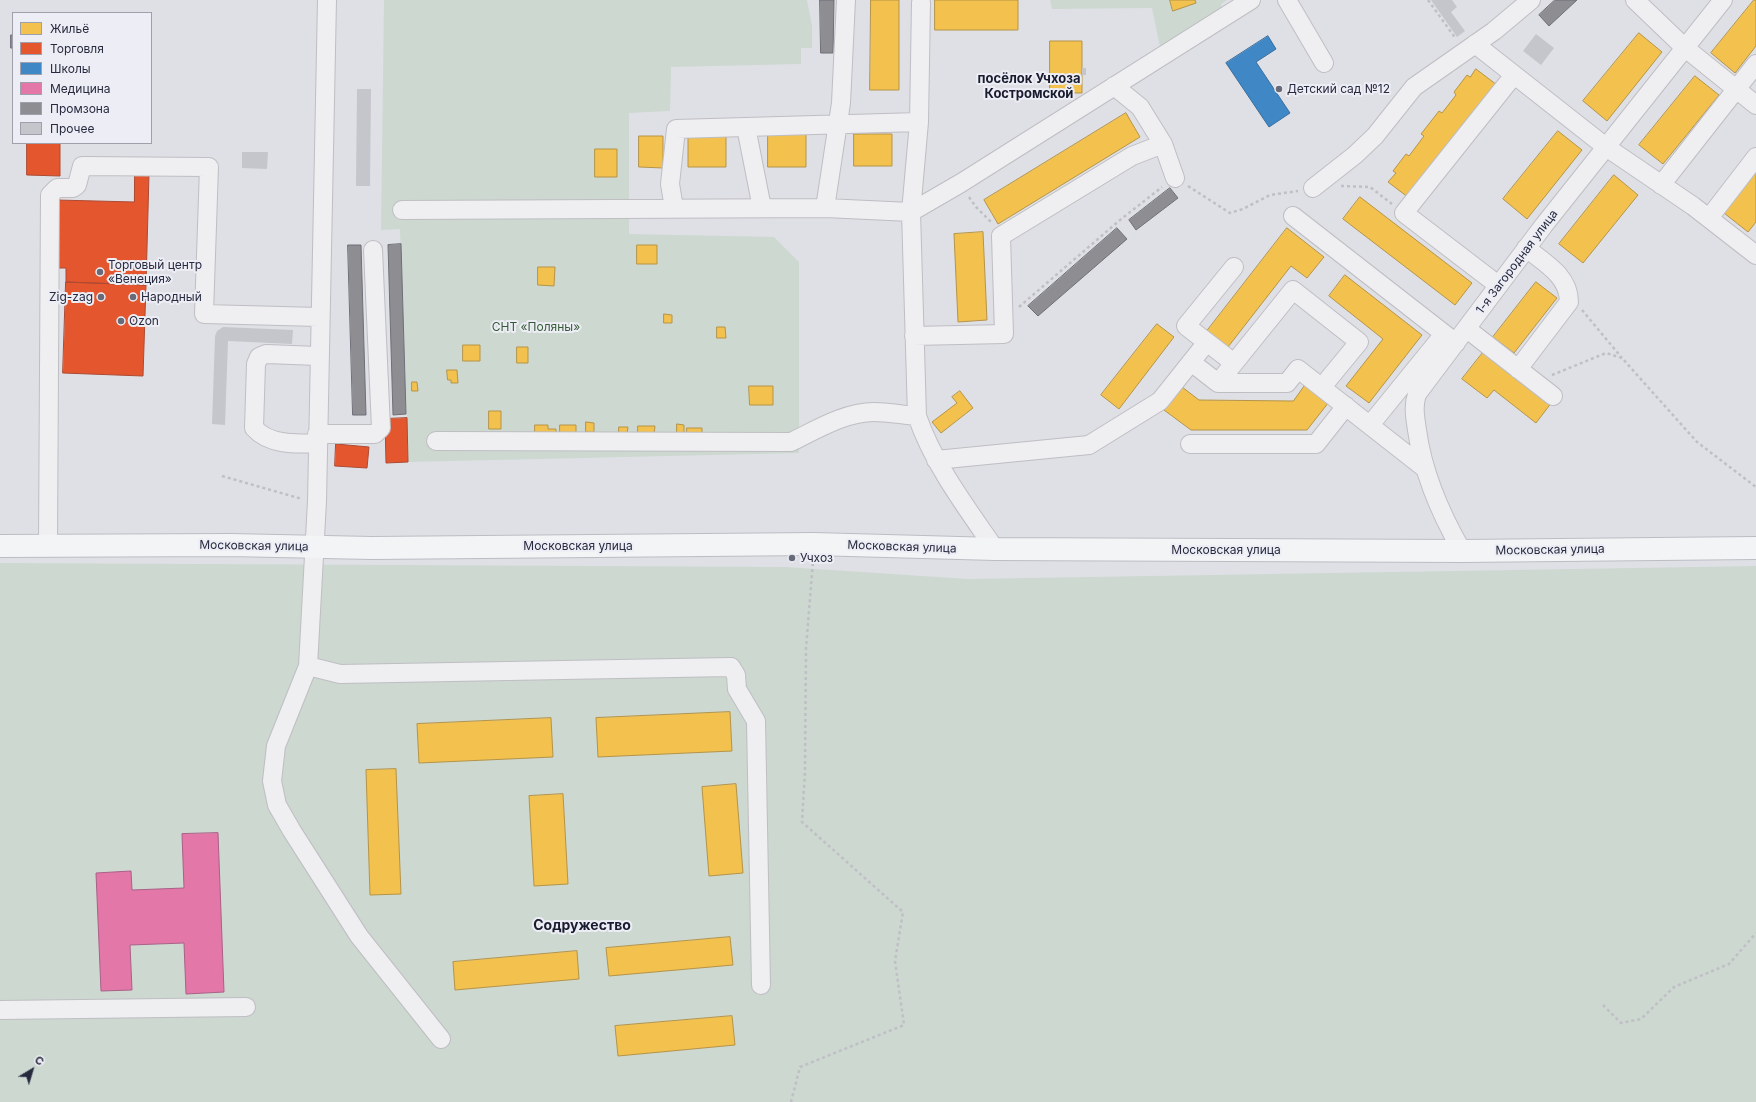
<!DOCTYPE html>
<meta charset="utf-8">
<style>
body{margin:0}
#map{position:relative;width:1756px;height:1102px;overflow:hidden;background:#dfe0e5;font-family:Inter,sans-serif}
canvas{display:block}
.legend{position:absolute;left:12px;top:12px;width:140px;height:132px;box-sizing:border-box;background:#edeef5;border:1px solid #9ea0ac;margin:0;padding:5px 7px;list-style:none;font-size:12px;color:#272a3e}
.legend li{display:flex;align-items:center;gap:8px;height:20px}
.legend b{width:20px;border:1px solid #9ea0ac}
.north{position:absolute;left:12px;top:1050px;width:40px;height:40px;-webkit-text-stroke:3px #edeef5;paint-order:stroke;rotate:38deg;font-size:11px;font-weight:700;line-height:16px;text-align:center;color:#272a3e}
.north::after{content:'';display:block;margin:auto;width:14px;height:18px;background:#272a3e;clip-path:polygon(50% 0,100% 100%,50% 72%,0 100%)}
</style>
<div id="map">
<canvas width="1756" height="1102"></canvas>
<ul class="legend">
<li><b style="height:11px;background:#f2c14e"></b>Жильё</li>
<li><b style="height:11px;background:#e4572e"></b>Торговля</li>
<li><b style="height:11px;background:#3f88c5"></b>Школы</li>
<li><b style="height:11px;background:#e377a8"></b>Медицина</li>
<li><b style="height:11px;background:#8d8d92"></b>Промзона</li>
<li><b style="height:11px;background:#c5c6cc"></b>Прочее</li>
</ul>
<div class="north">С</div>
</div>
<script>
const ctx = document.querySelector('canvas').getContext('2d');
ctx.lineJoin = 'round';
function paint(path, color) { ctx.fillStyle = color; ctx.fill(path, 'evenodd'); }
function trace(path, color, width, dash) { ctx.strokeStyle = color; ctx.lineWidth = width; ctx.lineCap = dash ? 'butt' : 'round'; ctx.setLineDash(dash || []); ctx.stroke(path); }
function label(font, color, halo, rows, align = 'center') {
  ctx.font = font + ' Inter,sans-serif'; ctx.lineWidth = 4; ctx.setLineDash([]); ctx.textBaseline = 'middle'; ctx.strokeStyle = halo; ctx.fillStyle = color; for (const [text, x, y, turn = 0] of rows) {
    ctx.save(); ctx.translate(x, y); ctx.rotate((+turn || 0) * Math.PI / 180); ctx.textAlign = isNaN(turn) ? turn : align; if (halo) ctx.strokeText(text, 0, 0); ctx.fillText(text, 0, 0); ctx.restore();
  }
}
paint(new Path2D(`
 M384,0H807L812,26V48H801V64L671,67L670,111L629,113V234L774,237L799,262V453L408,462L400,229L381,230Z
 M1050,0H1227L1221,4L1222,8L1160,47L1152,8L1052,9Z
 M0,563L786,567L968,579L1756,566V1102H0Z`), '#cdd8d0');
const homes = new Path2D(`
 M871,0H899V90H870Z
 M935,0H1018V30H935Z
 M1170,0H1195L1196,3L1173,11Z
 M1754,0H1756V46L1735,73L1711,53Z
 M1639,33L1662,52L1607,121L1583,101Z
 M1050,41H1082V93H1050Z
 M1476,69L1497,85L1409,198L1388,182L1396,173L1393,171L1406,154L1409,156L1424,136L1421,134L1439,111L1442,113L1456,95L1454,92L1467,75L1470,77Z
 M1695,76L1719,95L1663,164L1639,145Z
 M1126,113L1140,137L998,224L984,200Z
 M1558,131L1582,150L1527,219L1503,199Z
 M726,134V167H688V135Z
 M768,134H806V167H768Z
 M854,134H892V166H854Z
 M639,136H663V168L639,167Z
 M595,149H617V177H595Z
 M1756,173V222L1748,232L1724,213Z
 M1614,175L1638,195L1583,263L1559,244Z
 M1360,197L1472,283L1455,305L1343,219Z
 M1287,228L1324,257L1307,278L1291,266L1228,347L1207,331Z
 M983,232L987,320L958,322L954,234Z
 M637,245H657V264H637Z
 M538,267H555L554,286L538,285Z
 M1345,275L1422,335L1369,403L1346,386L1383,339L1329,296Z
 M1536,282L1557,298L1514,353L1493,337Z
 M664,314L672,315V323H664Z
 M1157,324L1174,337L1119,409L1101,395Z
 M717,327H725L726,338H717Z
 M463,345H480V361H463Z
 M517,347H528V363H517Z
 M1485,350L1552,402L1536,423L1494,390L1487,398L1462,379Z
 M447,370H457L458,383H451V380H448Z
 M412,382H417L418,391H412Z
 M1306,384L1329,402L1307,430H1191L1164,410L1182,387L1199,400L1293,401Z
 M749,386H773V405H750Z
 M960,391L973,408L941,433L932,422L957,403L952,397Z
 M489,411H501V429H489Z
 M586,422L594,423V432H586Z
 M677,424L684,425V434H677Z
 M535,425H548V429H556V434H535Z
 M560,425H576V433H560Z
 M638,426H655L654,434H638Z
 M619,427H628L627,434L619,433Z
 M687,428H702V435H687Z
 M730,712L732,751L598,757L596,718Z
 M551,718L553,757L419,763L417,724Z
 M396,769L401,894L370,895L366,770Z
 M736,784L743,873L709,876L702,787Z
 M563,794L568,884L534,886L529,796Z
 M730,937L733,965L609,976L606,948Z
 M577,951L579,979L455,990L453,962Z
 M732,1016L735,1045L618,1056L615,1026Z`);
paint(homes, '#f2c14e');
trace(homes, '#b59449', 1);
const shops = new Path2D(`
 M27,143H60V176L27,175Z
 M135,173L149,174L146,285L66,282V268H55L57,200L134,202Z
 M66,282L146,285L143,376L63,373Z
 M407,418L408,462L386,463L385,419Z
 M336,444L369,447L367,468L335,466Z`);
paint(shops, '#e4572e');
trace(shops, '#ab4a33', 1);
const schools = new Path2D(`
 M1268,36L1276,49L1256,62L1290,113L1269,127L1226,63Z`);
paint(schools, '#3f88c5');
trace(schools, '#386c9c', 1);
const health = new Path2D(`
 M218,833L224,992L186,994L184,943L130,945L132,990L101,991L96,873L131,871L132,890L184,888L182,834Z`);
paint(health, '#e377a8');
trace(health, '#ab6088', 1);
const industry = new Path2D(`
 M820,0H834L833,53H821Z
 M1555,0H1577L1549,26L1539,15Z
 M11,35H13V48H11Z
 M1170,188L1178,198L1136,230L1129,220Z
 M1117,228L1127,239L1038,316L1028,306Z
 M401,244L406,414L393,415L388,245Z
 M348,245H361L366,415H353Z`);
paint(industry, '#8d8d92');
trace(industry, '#6e6f79', 1);
paint(new Path2D(`
 M1431,0H1452L1457,7L1451,12L1465,31L1457,37Z
 M1536,34L1554,48L1541,65L1523,51Z
 M1082,68H1086V75H1082Z
 M357,89H371L370,186H356Z
 M242,152H268L267,169L242,168Z
 M223,327L293,330L292,344L228,341L225,425L212,424L215,336L217,331Z`), '#c5c6cc');
const minor = new Path2D(`
 M327,0L317,501L308,666L276,746L272,781L277,805L292,831L359,936L441,1039
 M1287,0L1324,63
 M1635,0L1684,47L1756,105
 M921,3L919,122L911,212L917,416C934,465 966,507 995,549
 M1475,44L1606,147L1693,206L1756,255
 M1114,86L1140,107L1163,144L1175,178
 M746,127L762,208
 M1661,185L1756,64
 M1313,188L1355,155L1375,136L1414,87L1494,31L1531,0
 M674,208L670,184L676,129L919,122
 M825,208L841,103L846,0
 M402,210L825,208L911,212L961,183L1251,0
 M1293,216L1456,343
 M1709,218L1756,157
 M1234,267L1186,326L1234,363
 M1498,285L1404,213L1514,75
 M1467,329L1553,396
 M914,336L1004,334L1001,236L1132,156L1163,144
 M1191,362L1218,383H1287L1298,369L1423,467
 M1518,369L1569,302C1569,276 1545,263 1526,248
 M1218,383L1293,290L1359,342L1322,387
 M1370,425L1444,334
 M317,434H375L381,428L373,250
 M436,441L791,442C816,430 845,412 874,412C888,412 903,415 917,416
 M317,443C295,444 269,445 254,428L256,364L259,357L266,354L318,356
 M1190,444H1316L1346,406
 M936,460L1089,445L1160,401L1207,342
 M48,546L50,195L57,188H73L77,185L82,166L209,167L204,314L319,317
 M1462,551C1440,513 1423,474 1417,430C1415,417 1413,406 1417,394L1544,225L1723,0
 M308,666L340,674L731,667L736,675L737,689L756,721L761,985
 M0,1010L246,1007`);
const major = new Path2D(`
 M0,546L230,545L372,548L814,544L995,549L1462,551L1756,548`);
trace(minor, '#bebec3', 20);
trace(major, '#bcbdc3', 24);
trace(new Path2D(`
 M1428,0L1456,39
 M1188,186L1230,213L1243,209L1270,195L1298,191
 M1341,186L1370,187L1392,204
 M969,197L976,207L992,223
 M1019,307L1120,220L1162,187
 M1582,310L1622,358
 M1552,375L1606,353L1622,358L1697,442L1756,487
 M222,476L302,499
 M1603,1005L1621,1023L1641,1019L1674,987L1729,964L1756,933
 M791,1102L800,1067L904,1025L895,961L903,912L802,822L805,772L806,648L813,561`), '#bfbfc5', 2.5, [3, 3]);
trace(minor, '#efeff2', 18);
trace(major, '#f3f4f6', 22);
for (const [x, y, r, color] of [
 [1279,89,4,"#676a78"],
 [100,272,4,"#676a78"],
 [101,297,4,"#676a78"],
 [133,297,4,"#676a78"],
 [121,321,4,"#676a78"],
 [792,558,4,"#676a78"]
]) { const dot = new Path2D(); dot.arc(x, y, r, 0, 2 * Math.PI); ctx.fillStyle = color; ctx.fill(dot); trace(dot, '#edeef5', 1.5); }
label('12px', '#272a3e', '#edeef5', [
 ["Детский сад №12",1287,89],
 ["Торговый центр",108,265],
 ["«Венеция»",108,279],
 ["Zig-zag",93,297,"right"],
 ["Народный",141,297],
 ["Ozon",129,321],
 ["Учхоз",800,558]
], 'left');
label('12px', '#272a3e', '#edeef5', [
 ["1-я Загородная улица",1517,262,-53],
 ["Московская улица",254,546,1],
 ["Московская улица",578,546],
 ["Московская улица",902,547,2],
 ["Московская улица",1226,550],
 ["Московская улица",1550,550,-1]
]);
label('12px', '#345a35', '#edeef5', [
 ["СНТ «Поляны»",536,327]
]);
label('bold 13px', '#191c2e', '#edeef5', [
 ["посёлок Учхоза",1029,79],
 ["Костромской",1029,94]
]);
label('bold 14px', '#191c2e', '#edeef5', [
 ["Содружество",582,926]
]);
</script>
